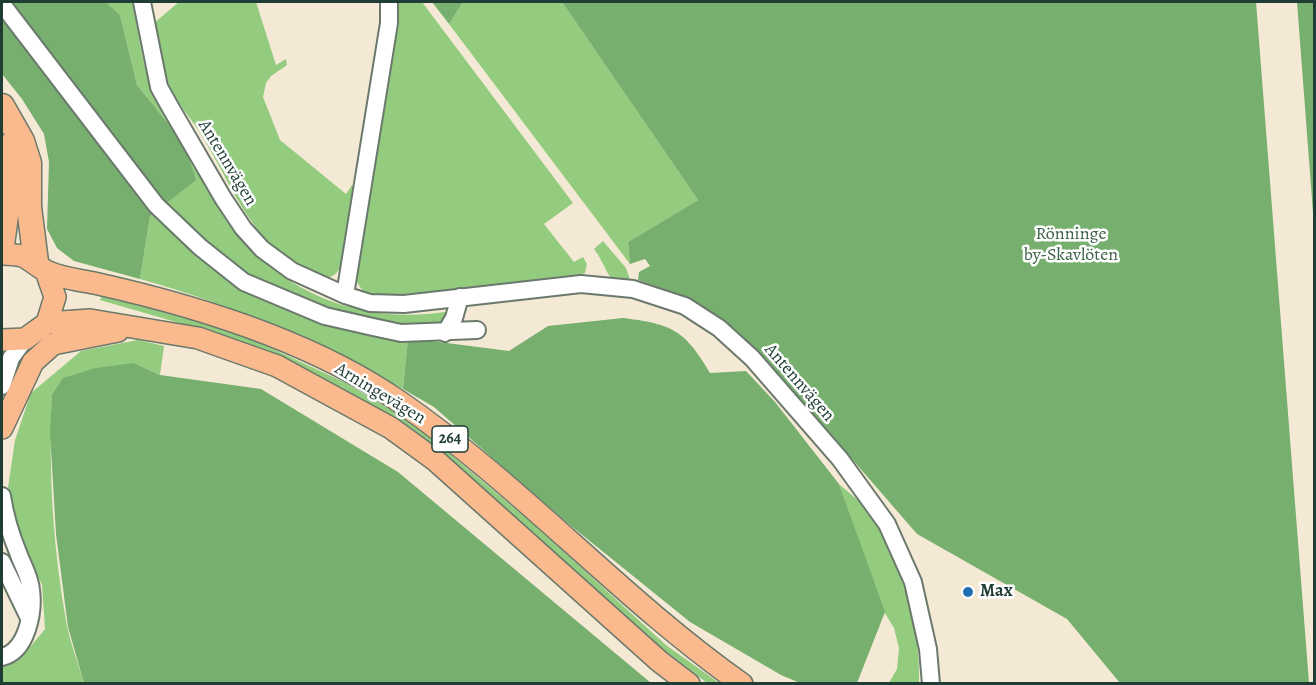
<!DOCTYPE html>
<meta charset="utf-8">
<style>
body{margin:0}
#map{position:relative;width:1316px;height:685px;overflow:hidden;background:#f4e9d4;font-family:Alegreya,serif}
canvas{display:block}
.frame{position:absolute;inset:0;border:3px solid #1f3d34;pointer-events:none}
</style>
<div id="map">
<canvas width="1316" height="685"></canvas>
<div class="frame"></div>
</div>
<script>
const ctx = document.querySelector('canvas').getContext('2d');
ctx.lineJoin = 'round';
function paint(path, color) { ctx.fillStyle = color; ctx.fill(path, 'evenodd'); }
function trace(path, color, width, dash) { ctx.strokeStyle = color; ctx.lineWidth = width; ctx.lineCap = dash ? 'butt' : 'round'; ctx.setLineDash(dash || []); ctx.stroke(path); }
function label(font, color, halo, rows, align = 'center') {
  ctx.font = font + ' Alegreya,serif'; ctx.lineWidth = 5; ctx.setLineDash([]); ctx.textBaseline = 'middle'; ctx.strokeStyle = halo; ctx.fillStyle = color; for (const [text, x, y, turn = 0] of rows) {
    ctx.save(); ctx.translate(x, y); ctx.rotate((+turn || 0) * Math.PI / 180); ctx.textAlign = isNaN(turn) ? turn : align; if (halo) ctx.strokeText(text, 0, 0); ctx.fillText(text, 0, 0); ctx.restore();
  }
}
paint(new Path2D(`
 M106,2H131L133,5C138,29 141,57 149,81C157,103 174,124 185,145C203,178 220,219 247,246C303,303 375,324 452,311L436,328L415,329L338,315L254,283L164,205L184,143L137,85L120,15Z
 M179,2H256L276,65L286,59L287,65L271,76L266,83L263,97L280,140L346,194L352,185L357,190L341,265C335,280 325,280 312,273C250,240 238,197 204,139C194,122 180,107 171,90C160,69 158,45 154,23Z
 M395,2H422L573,203L544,224L574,262L583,257L587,264L585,273C559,282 394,303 371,295C363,292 359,287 356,279Z
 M463,2H562L698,200L628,242L630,264L449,24Z
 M156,211L234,281L408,338L403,389C319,342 233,305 140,279L150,216Z
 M603,241L626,268L630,280L610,277C604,267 601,258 594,249Z
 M103,293L230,329L346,383L413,423L531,522L666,645L719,683H707L660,647L472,479L388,415L343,389L224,336L100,300Z
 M138,340L164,346L160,375L134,363L52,395C48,471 53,551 67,626C71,645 79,665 84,683L2,684V667L25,653L45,629L42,585L26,552L8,488L15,440L31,393L81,351Z
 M839,484C848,492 859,500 866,509C900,557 921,625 919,683H889L897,669L899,648L894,628L870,589L858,538Z`), '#93cb7f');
paint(new Path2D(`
 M2,2H106L120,15L137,85L184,143L196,180L150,216L140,279L74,261L57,248L47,229L49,162L44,134L22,99L2,74Z
 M432,2H463L449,24Z
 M562,2H1256L1309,683H1120L1067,619L917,534L800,399L737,333L691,300L674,302L657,287L638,280L639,272L650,266L645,259L630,264L628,242L698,200Z
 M1297,2H1314V226Z
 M623,318C672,324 685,330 710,373L746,371L775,402L839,484L885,612L857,683H800L781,675L690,622L565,521L434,407L403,389L408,338L509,351L548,326Z
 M134,363L160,375L261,389L398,472L651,683H84L68,627L56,534L50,432L52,395L63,378L96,368Z`), '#76af6e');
const minor = new Path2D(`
 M142,2L159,87L169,105L223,198L243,228L262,249L292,271L345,295L370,303L404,304L581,284L633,289L685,306L719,328L752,358L840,459L887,524L913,582L928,649L931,684
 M2,4L156,205L200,247L244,282L325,316L373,327L401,333L477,330
 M345,295L389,23V2
 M445,333L454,318L460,297
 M2,386L11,358L25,339
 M2,496C5,516 11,536 19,555C23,566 30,577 31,590C34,612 27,651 2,657
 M2,562L29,618`);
const major = new Path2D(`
 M2,254C32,255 23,258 46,271C60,278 79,280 94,283C198,306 312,341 400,402C522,486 620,598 742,684
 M46,271L55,297L47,323
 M2,340L25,339L47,323L90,320L198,338L277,366L391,428L435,460L659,661L689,684
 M2,428L33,362L53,344L118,331`);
const highway = new Path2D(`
 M2,106L22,141L29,163V207L36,262
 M2,147L11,179L2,245`);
trace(minor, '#6a796c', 20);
trace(major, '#6a796c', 24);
trace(highway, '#6a796c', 27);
trace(minor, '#fff', 16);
trace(major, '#fbba8d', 21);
trace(highway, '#fbba8d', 24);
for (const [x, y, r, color] of [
 [968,592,6,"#1f6fb2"]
]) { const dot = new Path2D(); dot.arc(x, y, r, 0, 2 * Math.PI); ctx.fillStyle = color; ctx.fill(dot); trace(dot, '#fff', 2); }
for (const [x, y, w] of [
 [450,439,36]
]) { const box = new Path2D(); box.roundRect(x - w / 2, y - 13, w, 26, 4.5); ctx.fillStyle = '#fff'; ctx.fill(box); trace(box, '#1f3d34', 1.5); }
label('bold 16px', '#1f3d34', null, [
 ["264",450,439]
]);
label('18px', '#1f3d34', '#fff', [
 ["Antennvägen",227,163,59],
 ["Antennvägen",799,383,49],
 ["Arningevägen",380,394,31]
]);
label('18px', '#3c6047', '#fff', [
 ["Rönninge",1071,235],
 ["by-Skavlöten",1071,256]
]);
label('bold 18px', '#1f3d34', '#fff', [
 ["Max",980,592]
], 'left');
</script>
